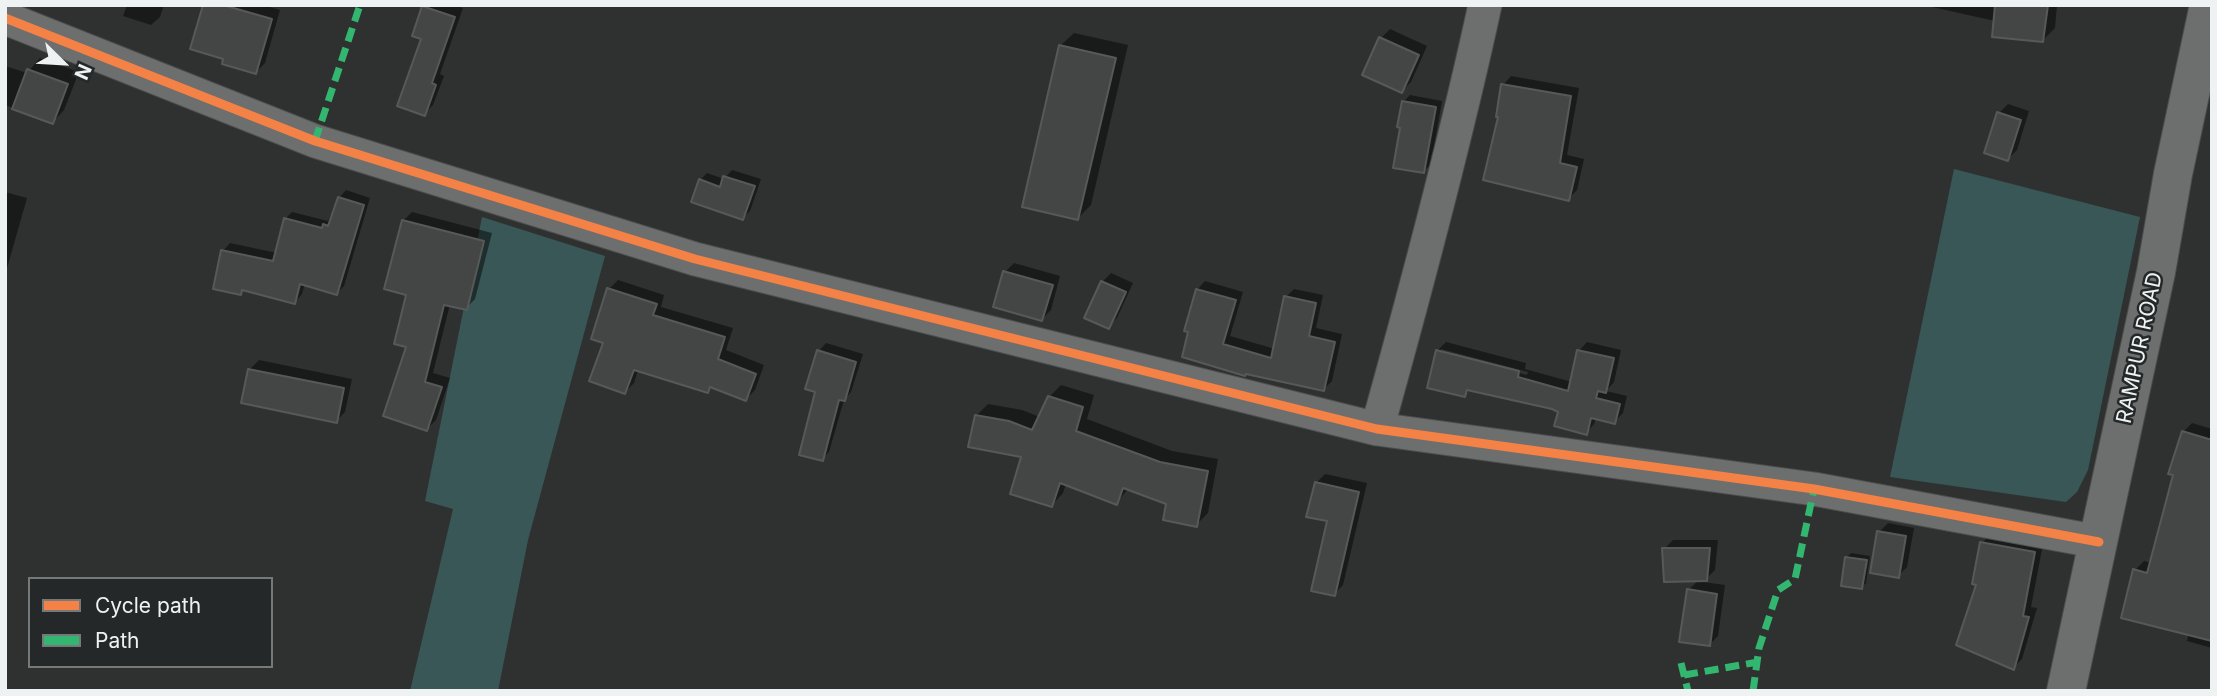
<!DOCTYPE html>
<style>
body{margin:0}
#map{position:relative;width:2217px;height:696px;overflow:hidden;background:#2f3131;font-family:Inter,sans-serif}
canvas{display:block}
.frame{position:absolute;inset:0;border:7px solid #eff2f2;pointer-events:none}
.legend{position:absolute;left:28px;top:577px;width:245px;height:91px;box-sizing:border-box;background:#242828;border:2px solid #757979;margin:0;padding:9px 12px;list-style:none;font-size:21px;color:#eff2f2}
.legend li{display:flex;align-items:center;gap:14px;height:35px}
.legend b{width:35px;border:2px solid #757979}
.north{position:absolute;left:28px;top:28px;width:70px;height:70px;-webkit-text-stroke:5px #242828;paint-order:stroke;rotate:114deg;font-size:19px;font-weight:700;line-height:28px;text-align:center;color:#eff2f2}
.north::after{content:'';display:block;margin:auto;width:24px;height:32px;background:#eff2f2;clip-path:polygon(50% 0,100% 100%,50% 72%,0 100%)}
</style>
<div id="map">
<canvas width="2217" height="696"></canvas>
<div class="frame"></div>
<ul class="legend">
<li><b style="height:9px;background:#f48246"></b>Cycle path</li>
<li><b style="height:9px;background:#33b770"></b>Path</li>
</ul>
<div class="north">N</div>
</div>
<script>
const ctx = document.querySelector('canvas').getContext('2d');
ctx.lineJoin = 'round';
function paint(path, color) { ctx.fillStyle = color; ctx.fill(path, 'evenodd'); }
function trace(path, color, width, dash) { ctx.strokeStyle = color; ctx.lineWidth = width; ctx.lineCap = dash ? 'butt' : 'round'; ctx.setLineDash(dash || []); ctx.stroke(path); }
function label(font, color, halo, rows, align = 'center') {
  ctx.font = font + ' Inter,sans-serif'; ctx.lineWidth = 5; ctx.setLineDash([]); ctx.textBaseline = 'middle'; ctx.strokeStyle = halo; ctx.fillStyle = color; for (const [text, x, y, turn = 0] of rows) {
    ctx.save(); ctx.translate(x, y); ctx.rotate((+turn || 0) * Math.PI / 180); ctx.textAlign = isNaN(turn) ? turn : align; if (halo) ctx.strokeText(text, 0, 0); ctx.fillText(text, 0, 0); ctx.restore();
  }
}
paint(new Path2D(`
 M1954,169L2140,217L2088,470L2077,492L2066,502L1890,477Z
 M482,217L605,256L528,540L498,691H410L453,509L425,501Z`), '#395756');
paint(new Path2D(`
 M127,5H164L160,17L151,25L123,16Z
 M205,5H263L280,10L265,63L256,72L225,58Z
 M425,5H455L463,8L440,74L444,76L433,105L424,114Z
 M1923,5H2057L2055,28L2043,40L1995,21Z
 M1390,29L1427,46L1411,82L1402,91L1381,38Z
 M1074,33L1128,45L1091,205L1078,218L1060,46Z
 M40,58L79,72L64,110L53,122L5,105V66L27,73Z
 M1511,76L1579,88L1567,155L1584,159L1577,190L1568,199L1500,116L1503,85Z
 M1410,95L1442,101L1431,164L1424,171L1402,126L1403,102Z
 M2008,104L2029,111L2017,150L2008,159L1999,113Z
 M732,170L761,179L750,211L743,218L700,180L707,173L724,179Z
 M346,190L370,198L344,286L337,293L305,283L302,294L295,302L244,289L240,293L223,251L230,243L277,253L285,219L292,212L328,221L339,198Z
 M5,192L27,198L5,275Z
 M412,212L492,233L475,299L466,308L450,304L433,373L450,378L436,420L427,429L408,346V294L403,221Z
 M1014,263L1060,276L1051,310L1042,319L1005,272Z
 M1111,273L1133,283L1117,318L1108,327L1102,282Z
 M618,280L664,295L661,307L733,328L726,350L764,365L755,390L746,399L713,386L708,391L638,370L634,383L625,392L605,342L593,338L609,289Z
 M1205,281L1243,292L1230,336L1275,349L1286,297L1294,289L1323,295L1316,328L1342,334L1332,381L1324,389L1184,356L1197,290Z
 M1446,342L1526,363L1525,369L1572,382L1579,351L1587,342L1621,350L1614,382L1606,391L1627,396L1623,413L1614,422L1596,418L1594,424L1586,433L1560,411L1552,407L1471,389L1465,395L1437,351ZM1441,349L1528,372L1527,375L1441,353Z
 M826,343L863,354L851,392L844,400L829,452L822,459L818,391L819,351Z
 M259,360L352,379L345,412L336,421L250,369Z
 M1061,385L1094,395L1087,419L1172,451L1218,459L1208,513L1196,525L1168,503L1129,488L1116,503L1066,484L1063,493L1052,505L1023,456L976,416L988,404L1022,410L1040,417L1049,397Z
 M2192,423L2212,429V558L2185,622L2135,570L2144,561L2152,563L2183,432Z
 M1325,474L1367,483L1343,585L1334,594L1329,520L1316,483Z
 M1888,523L1914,528L1907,567L1898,576L1879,532Z
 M1991,534L2043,544L2031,607L2037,608L2022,659L2013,668L1978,584L1982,543Z
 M1673,540H1718L1715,570L1703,582L1725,585L1718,636L1709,645L1688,590L1699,580L1664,549Z
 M1851,553L1870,556L1866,583L1862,587L1847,557Z
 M2212,618V648L2187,641L2191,623Z`), '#0007');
const building = new Path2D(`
 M203,5H223L272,19L256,74L222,64L223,59L190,49Z
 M1995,5H2048L2043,42L1992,37Z
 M422,6L455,17L432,83L436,85L425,116L397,106L421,39L412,36Z
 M1379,37L1419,55L1402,93L1362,75Z
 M1059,45L1116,58L1078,220L1022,207Z
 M27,69L68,84L53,124L12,109Z
 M1501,84L1571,96L1560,163L1577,167L1569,201L1483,180L1498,117H1496Z
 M1402,101L1436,107L1424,173L1393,168L1400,128L1397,127Z
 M1997,112L2021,120L2008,161L1984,153Z
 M723,176L755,186L743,220L691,202L699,179L720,187Z
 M338,197L364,205L337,295L300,284L295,304L242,290L241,295L213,289L221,250L273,261L284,218L322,228L323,224L328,226Z
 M402,220L484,241L467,310L444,305L425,382L442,387L427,431L383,416L406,347L394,344L406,295L384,289Z
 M1003,271L1053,285L1042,321L993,307Z
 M1101,281L1126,292L1109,329L1084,318Z
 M607,288L657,304L653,315L725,337L718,359L756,374L746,401L710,387L708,393L634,370L625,394L589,381L603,343L591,339Z
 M1196,289L1236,300L1223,344L1271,358L1284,296L1316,303L1309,336L1335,342L1324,391L1246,374L1245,376L1182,357L1188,332L1184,331Z
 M817,350L856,362L845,401L839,400L823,461L799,455L815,392L805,389Z
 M1436,350L1519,371L1518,377L1568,391L1577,350L1614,358L1606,393L1598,391L1596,398L1620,404L1615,424L1591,418L1587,435L1554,426L1558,412L1552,409L1467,390L1465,397L1427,388Z
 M248,369L344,388L337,423L241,403Z
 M1048,396L1083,407L1076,431L1160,462L1208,471L1197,527L1163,520L1166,504L1123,488L1117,505L1060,483L1052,507L1010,494L1021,457L968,447L975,415L1009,421L1032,430Z
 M2182,431L2212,440V641L2121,618L2133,569L2147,573L2173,475L2168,474Z
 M1315,482L1359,492L1335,596L1311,591L1327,521L1306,517Z
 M1877,531L1906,536L1899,578L1870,573Z
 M1980,542L2035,552L2023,616L2029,617L2014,670L1956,645L1976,585L1972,584Z
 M1662,548H1710L1707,581L1664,582Z
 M1845,557L1867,560L1862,589L1841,586Z
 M1687,589L1717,594L1710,646L1679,642Z`);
paint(building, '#444646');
trace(building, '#575959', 2);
const street = new Path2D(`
 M5,18L315,141L695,259L1377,429L1814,489L2099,542
 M1377,429C1416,289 1454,148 1485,5`);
const secondary = new Path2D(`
 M2066,691L2156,272L2173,174L2209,5`);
trace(street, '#4b4d4d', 35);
trace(secondary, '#4b4d4d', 40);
trace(street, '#6d6e6e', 33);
trace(secondary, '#6d6e6e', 38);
trace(new Path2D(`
 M315,141L360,5
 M1681,663L1688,691
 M1684,675L1758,662
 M1753,691L1759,648L1778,590L1795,579L1814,489`), '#33b770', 7, [14, 7]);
trace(new Path2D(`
 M5,18L315,141L695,259L1377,429L1814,489L2099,542`), '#f48246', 9);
label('21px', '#eff2f2', '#242828', [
 ["RAMPUR ROAD",2140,348,-78]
]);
</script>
